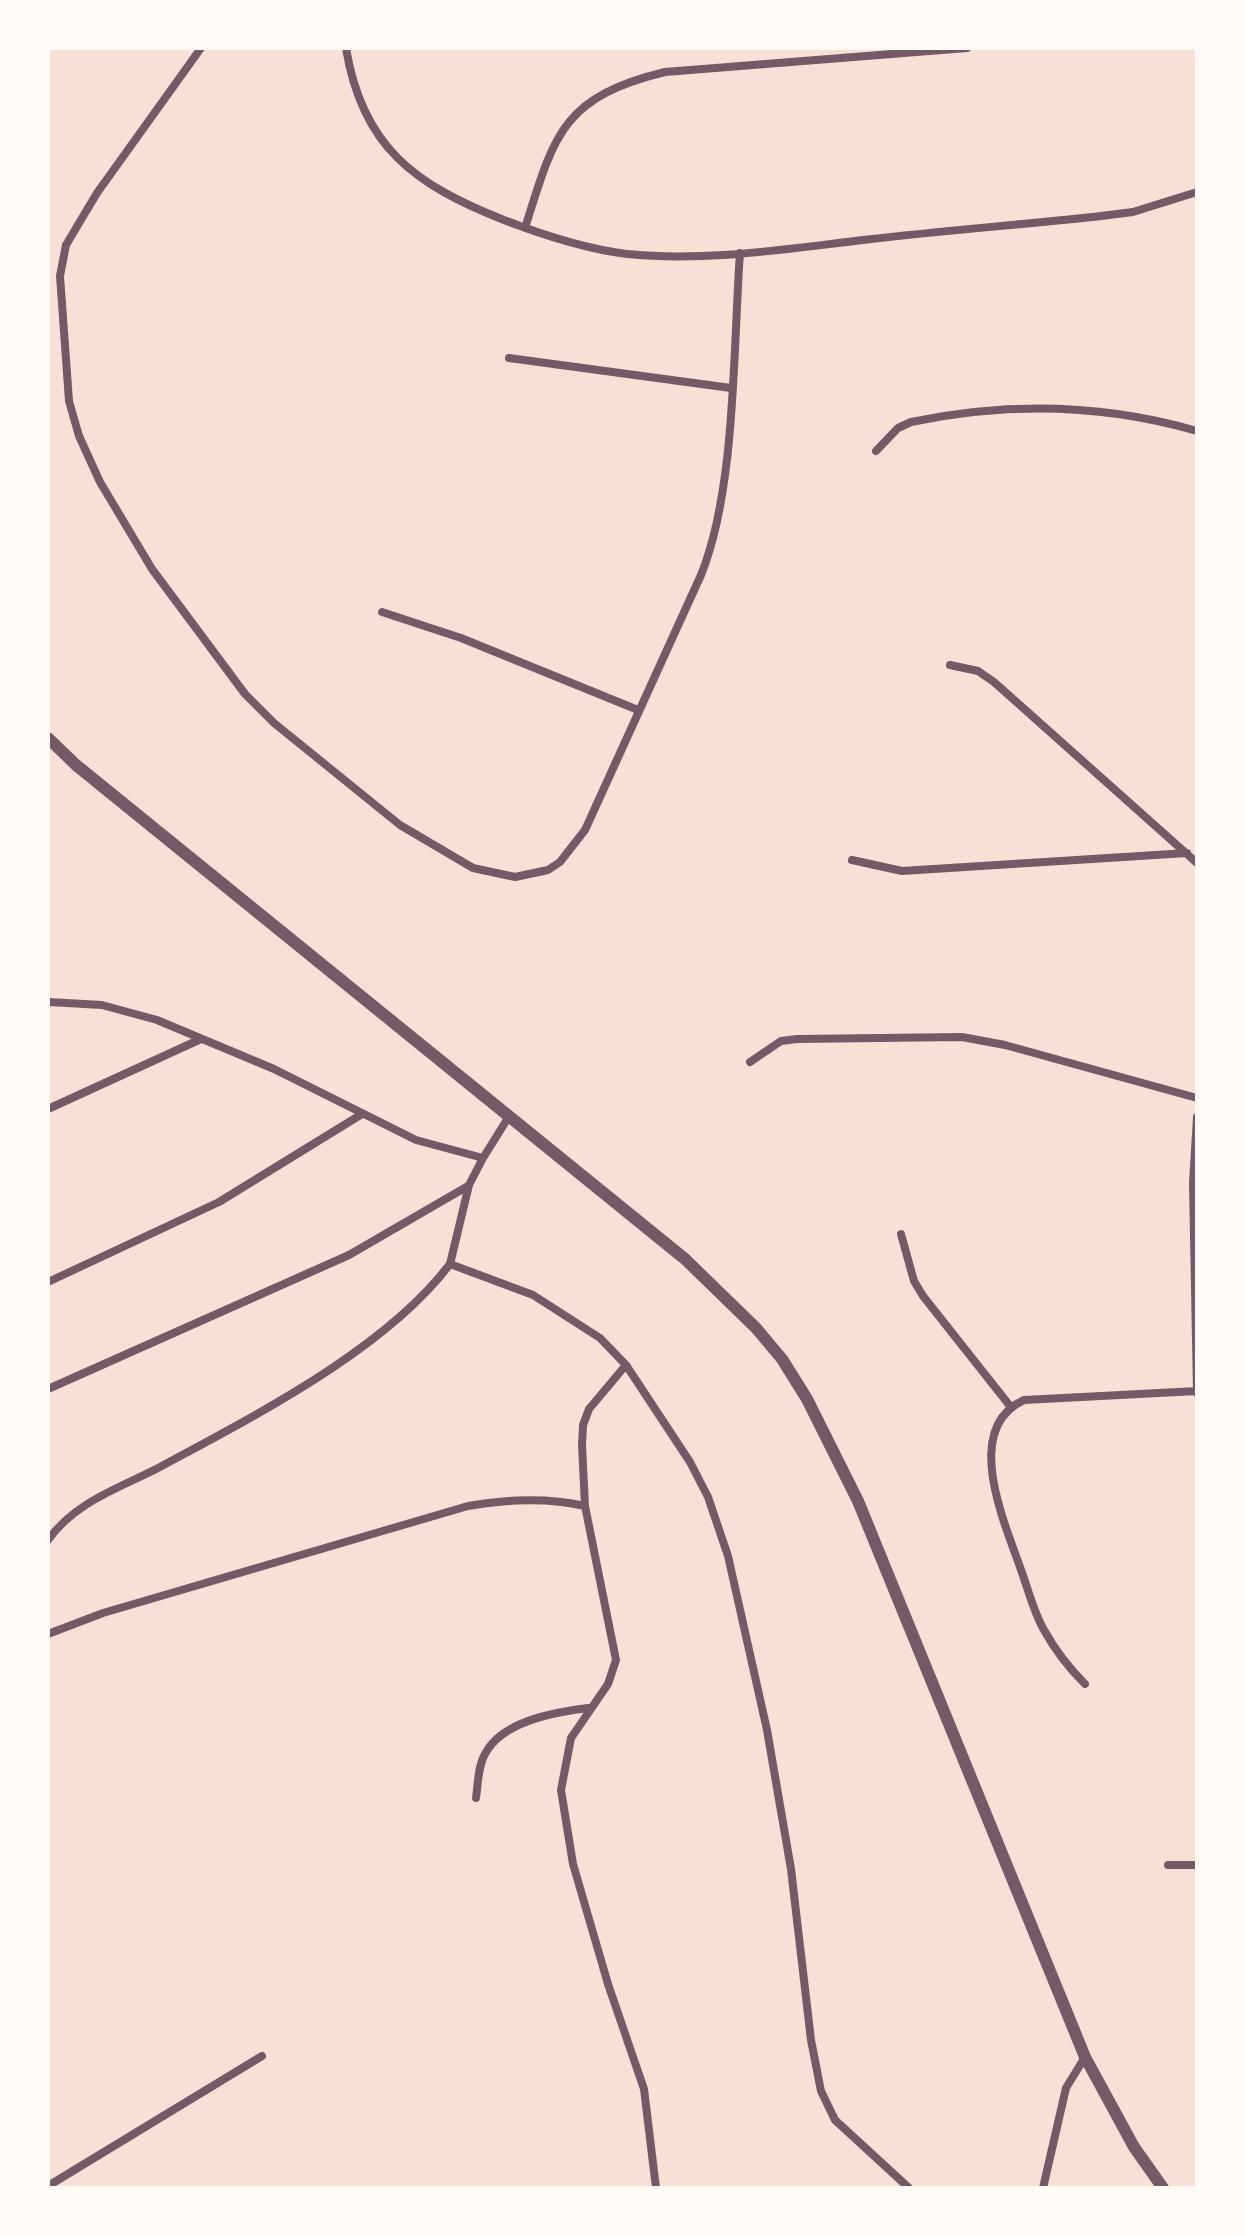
<!DOCTYPE html>
<style>
body{margin:0}
#map{position:relative;width:1245px;height:2236px;overflow:hidden;background:#f7e1d7;font-family:Manrope,sans-serif}
canvas{display:block}
.frame{position:absolute;inset:0;border:50px solid #fffaf5;pointer-events:none}
</style>
<div id="map">
<canvas width="1245" height="2236"></canvas>
<div class="frame"></div>
</div>
<script>
const ctx = document.querySelector('canvas').getContext('2d');
ctx.lineJoin = 'round';
function trace(path, color, width, dash) { ctx.strokeStyle = color; ctx.lineWidth = width; ctx.lineCap = dash ? 'butt' : 'round'; ctx.setLineDash(dash || []); ctx.stroke(path); }
trace(new Path2D(`
 M201,48L97,193L66,245L60,276L69,401L79,436L100,482L152,569L245,694L274,723L400,825L473,868L515,877L548,870L560,862L585,830L701,575C736,489 733,348 740,253
 M346,48C362,147 415,185 504,220C543,235 586,249 627,254C705,262 786,249 863,240C940,231 1016,225 1093,217L1133,212L1197,192
 M525,228C554,135 562,97 665,72L967,48
 M509,358L731,388
 M876,451L898,428L911,422C1007,402 1104,404 1197,431
 M382,612L461,638L638,710
 M950,665L978,671L994,682L1197,863
 M852,860L902,871L1187,853
 M48,1002L102,1005L157,1020L274,1069L416,1140L483,1158L508,1118
 M750,1062L781,1041L797,1039L962,1037L1005,1045L1197,1098
 M48,1109L201,1039
 M1197,1117L1193,1183L1197,1393
 M483,1158L469,1185L450,1264L533,1295L600,1338L626,1365L690,1462L708,1497L728,1556L767,1730L791,1869L811,2040L821,2091L835,2120L909,2188
 M901,1234L914,1281L923,1296L1010,1406
 M48,1282L219,1202L362,1114
 M626,1365L589,1409L583,1425L582,1445L585,1506L616,1660L608,1684L571,1738L561,1790L573,1864L608,1984L644,2089L656,2188
 M48,1389L349,1255L468,1186
 M48,1540C76,1501 120,1488 160,1467C254,1416 385,1350 450,1264
 M48,1634L103,1613L468,1506C508,1499 546,1497 585,1506
 M1085,1684C1069,1668 1055,1650 1044,1630C1033,1611 1028,1588 1020,1567C1004,1521 962,1428 1024,1400L1197,1391
 M476,1798C478,1784 478,1766 485,1754C502,1721 555,1712 588,1708
 M1168,1865H1197
 M48,2186L262,2056
 M1043,2188L1066,2088L1085,2057`), '#755966', 8);
trace(new Path2D(`
 M48,738L76,765L685,1259L756,1328L782,1359L807,1399L858,1501L1085,2057L1134,2147L1163,2188`), '#755966', 12);
</script>
